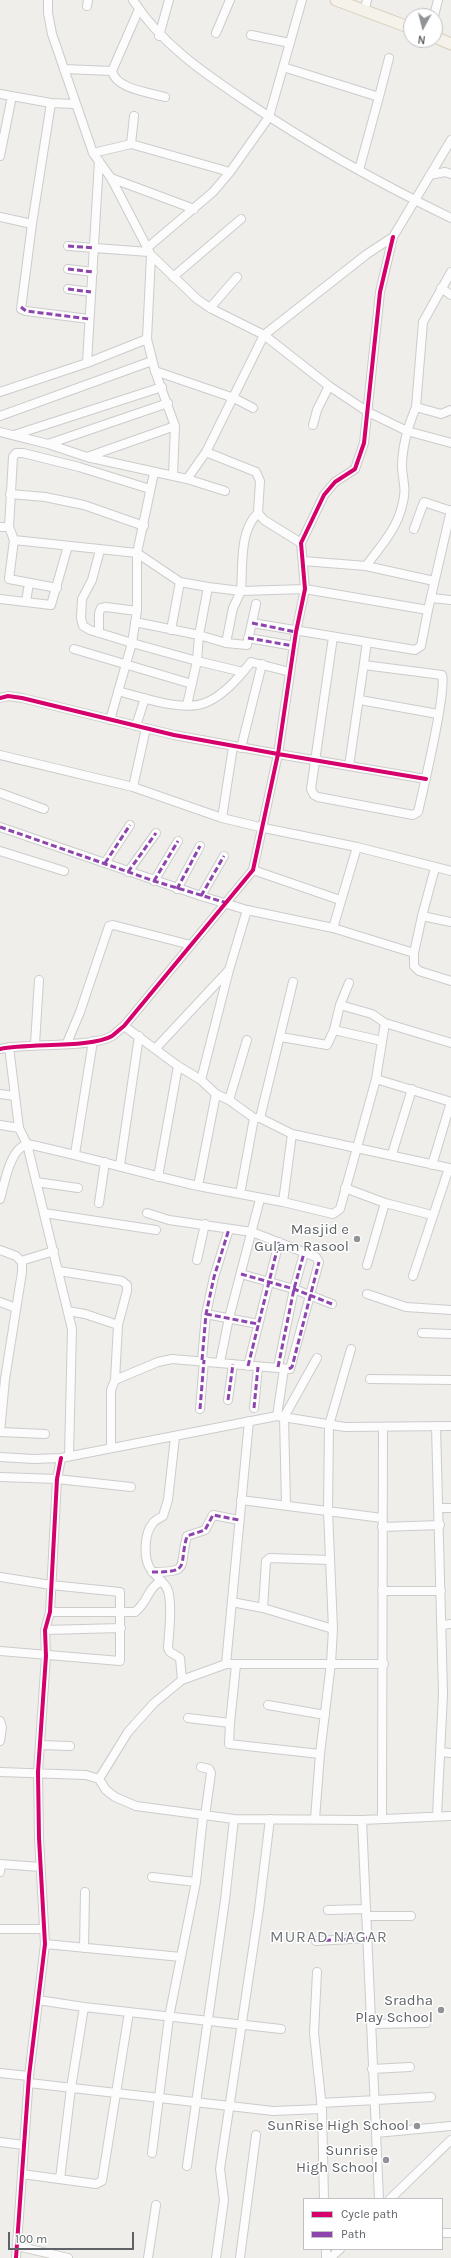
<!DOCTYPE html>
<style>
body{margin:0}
#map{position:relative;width:451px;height:2258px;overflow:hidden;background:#efeeea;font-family:Karla,sans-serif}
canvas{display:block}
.legend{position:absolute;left:303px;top:2198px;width:140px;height:52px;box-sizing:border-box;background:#fff;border:1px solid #bfc1c3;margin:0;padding:5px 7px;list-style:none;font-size:12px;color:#5f6368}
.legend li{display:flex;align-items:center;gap:8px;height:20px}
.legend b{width:20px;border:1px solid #bfc1c3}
.north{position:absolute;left:403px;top:8px;width:40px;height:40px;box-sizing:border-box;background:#fff;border:1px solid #bfc1c3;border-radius:50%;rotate:187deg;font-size:11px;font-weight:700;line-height:16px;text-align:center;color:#5f6368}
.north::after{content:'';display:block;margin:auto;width:14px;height:18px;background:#919496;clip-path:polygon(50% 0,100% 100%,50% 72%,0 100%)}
.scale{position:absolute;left:8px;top:2232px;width:126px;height:18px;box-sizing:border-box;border:2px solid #5f6368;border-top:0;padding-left:5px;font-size:12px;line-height:14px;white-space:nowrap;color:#5f6368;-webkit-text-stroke:3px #fff;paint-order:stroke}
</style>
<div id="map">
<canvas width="451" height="2258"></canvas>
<ul class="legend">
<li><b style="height:5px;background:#d6006c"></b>Cycle path</li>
<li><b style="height:5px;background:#8e44ad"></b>Path</li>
</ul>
<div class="north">N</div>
<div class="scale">100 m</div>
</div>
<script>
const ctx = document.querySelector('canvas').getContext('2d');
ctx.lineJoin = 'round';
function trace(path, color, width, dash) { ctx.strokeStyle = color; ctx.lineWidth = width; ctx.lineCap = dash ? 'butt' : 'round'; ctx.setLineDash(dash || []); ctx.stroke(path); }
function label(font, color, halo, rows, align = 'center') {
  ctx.font = font + ' Karla,sans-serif'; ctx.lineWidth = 3; ctx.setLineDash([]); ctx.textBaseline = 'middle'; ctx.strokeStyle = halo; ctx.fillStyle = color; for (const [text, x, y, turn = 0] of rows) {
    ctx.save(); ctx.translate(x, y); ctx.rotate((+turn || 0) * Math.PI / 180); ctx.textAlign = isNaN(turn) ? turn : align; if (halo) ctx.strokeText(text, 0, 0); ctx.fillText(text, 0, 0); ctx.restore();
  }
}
const minor = new Path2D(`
 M48,0V13L52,34L93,153L111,178L151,255L197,299L210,308L264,335L329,386L368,412L407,431L451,443
 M133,0C161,44 204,73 247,102C312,146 381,184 451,218
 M87,6L88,0
 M365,9L367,0
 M434,16L438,0
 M216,33L230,0
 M251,35L290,43
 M159,36L169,0
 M283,67L379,97L389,58
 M64,69L112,71C116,89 148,92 165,97
 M112,71L139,9
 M0,94L51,103L75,104
 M134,116L131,144L230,172L269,117L302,0
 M93,153L131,144
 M0,156L12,96
 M359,170L379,97
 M430,175L445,172L451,174
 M111,178L194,209
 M0,217L32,224L51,103
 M32,224L21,309L26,311L89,319
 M393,237L380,292L364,443L355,469L335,482L324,495L301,543L305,589L296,632L278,754L426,779
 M68,246L149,252
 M147,248L213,192L230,172
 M151,255L147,339L155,371L175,426L173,475
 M68,269L93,272
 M451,272L423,322L416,407L441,414L451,410
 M173,277L241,219
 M441,288L451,295
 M68,289L91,292
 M210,308L237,277
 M87,363L99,161
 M155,371L234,398L253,408
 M0,392L87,363L147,339
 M416,407C408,426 402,447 402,467C403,484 407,488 402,506C397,529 379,548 366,566L434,581
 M0,416L152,361
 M313,425L317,410L329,386
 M175,426L87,457L187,479L206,452
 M0,432L48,444L87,457
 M14,435L162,387
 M48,444L168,403
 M187,479L225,491
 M10,494L45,497L84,505L144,526
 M258,513C239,531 243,566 241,591L305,589L428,610L451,510
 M0,527H9
 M414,529L424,502L451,511
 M14,540L9,579L57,588
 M301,543L264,520L258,513L260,481L256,472L206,452L264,335L367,254L393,237L451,140
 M100,550L92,580L82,599L81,618L83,626L90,630L132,643L137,611V553L14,540L9,527L13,457L16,453H23L79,467L150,489
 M303,561L366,566
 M208,587L241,591L233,608L226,643L247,645L256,604
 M431,598L451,600
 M0,599L51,605L68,546
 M26,602L29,583
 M135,622L199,635L208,587L180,582L137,553L154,473
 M252,623L415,650L421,646L428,610
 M171,630L180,582
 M99,633V613L101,608L106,607L137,611
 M333,637L311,789L314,795L318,797L413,815L418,812C423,790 447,692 442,675L364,665
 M248,638L294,646
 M226,643L199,635L197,661L243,672L251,662L290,672
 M74,649L192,684
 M118,691C141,697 182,712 205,703C220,697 233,684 243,672
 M0,698L8,696L22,698L174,735L278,754L253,870L124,1026C120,1029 116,1033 112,1036C92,1048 28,1043 0,1049
 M360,700L438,714
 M110,720L132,643L197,661L187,705
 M136,726L145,698
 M241,748L262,664
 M0,755L133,787L222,818L264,828L357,847L451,871
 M349,766L367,642
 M133,787L146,728
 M0,793L44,809
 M222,818L233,747
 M0,827L201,896L247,910L333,928L414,953L422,916L451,922
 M0,851L64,871
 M105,863L130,825
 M253,870L340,900
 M128,872L156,833
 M154,881L178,841
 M177,889L200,846
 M201,896L224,856
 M422,916L435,868
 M333,928L357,847
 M414,953V966L419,971L451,981
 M349,983L340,1005L372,1014L385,1023L451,1043
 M124,1026L178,1066L201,1080L216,1094L229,1100L254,1118H260L292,1134L449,1168L413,1276
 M334,1030L382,1041
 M281,1037L327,1045L334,1030L340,1005
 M67,1043L80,1012L109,926L113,925L191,945
 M35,1044L39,980
 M9,1047L19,1128L27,1144L72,1329L69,1456
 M156,1048L228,971
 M376,1079L385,1023
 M201,1080L229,970L247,910
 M0,1094L15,1096
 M229,1100L247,1040
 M260,1118L293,982
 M0,1125L19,1128
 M75,1154L93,1041
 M392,1154L412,1089
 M120,1165L139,1036
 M432,1165L451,1102
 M158,1177L178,1066
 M36,1182L78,1188
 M198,1186L283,1202L333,1214L340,1209L376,1079L451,1102
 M345,1188L385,1203L432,1215
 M240,1194L254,1118
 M0,1199C5,1183 9,1150 27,1144C84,1156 141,1173 198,1186L216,1094
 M283,1202L292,1134
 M99,1203L105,1162
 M44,1213L156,1230
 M0,1250L16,1256L22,1262V1272L5,1379L0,1432
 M197,1260L205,1224
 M21,1261L54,1251
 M367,1265L385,1203
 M59,1271L122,1281L127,1285V1291L118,1325
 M241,1274L294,1289L332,1304
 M367,1294L406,1307L451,1310
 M0,1302L16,1308
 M68,1311L85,1314L118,1325L115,1380
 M206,1314L258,1324
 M422,1333L451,1334
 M202,1360L206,1314L214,1277L229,1229
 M220,1362L229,1318L260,1199
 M248,1366L279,1242
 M278,1367L294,1289L304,1253
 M370,1379L451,1380
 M228,1400L233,1364
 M254,1408L258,1367
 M200,1409L204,1360
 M277,1416L284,1369
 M436,1426L443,1694L437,1816
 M1,1432L45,1434
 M175,1437L168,1500L163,1516C160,1518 155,1520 153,1523C144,1533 143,1559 151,1570C157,1578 168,1584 169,1595C172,1612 169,1631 168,1648L170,1652L180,1658L182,1680
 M111,1448V1390L115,1380L158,1362L172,1359L290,1369L319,1262L316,1257L252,1232L169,1220L147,1213
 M0,1457L34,1459L61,1458L277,1416L345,1427L451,1426
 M0,1477L57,1479L131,1487
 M241,1500L382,1518
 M286,1505L284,1417L317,1358
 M439,1508H451
 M382,1527L440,1525
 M152,1572C192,1572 178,1567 187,1536L205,1530L213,1515L239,1520
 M0,1577L51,1585L120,1592V1661L0,1651
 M382,1591H441
 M232,1602L263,1608L333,1629
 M263,1608L266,1561L270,1558L330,1560
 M50,1612H135C149,1601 146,1590 161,1581
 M442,1625L451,1624
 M45,1630L121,1628
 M226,1664L249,1421
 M268,1705L325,1715
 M188,1718L230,1723L229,1744L320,1754
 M0,1721L2,1727L0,1741
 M230,1723L236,1665
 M41,1745L70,1746
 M441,1752L451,1753
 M201,1767L209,1769L211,1773L205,1816
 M0,1772L86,1775L99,1779L106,1790L115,1797L136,1806L234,1819L362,1820L451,1816
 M99,1779L128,1732L154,1703L182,1680L226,1664H384
 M315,1819L320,1754L331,1663L333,1629L328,1511L329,1425L351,1349
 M382,1819C383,1688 382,1558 383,1427
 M362,1820L379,2199
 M0,1864L40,1867
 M0,1872L1,1864
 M152,1877L196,1882
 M328,1910L366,1909
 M366,1916H411
 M0,1929H44
 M316,1941L367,1938
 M45,1944L181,1957
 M84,1948L85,1892
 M317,1972L314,2033L322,2109L324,2199
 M38,2000L84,2007L281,2029
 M371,2024L426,2023
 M372,2069L410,2067
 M0,2073L29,2076
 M29,2083L273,2111L322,2109
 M321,2103L431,2097
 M376,2133L451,2126
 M0,2142L24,2145
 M152,2153L169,2017L196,1882L203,1816
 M187,2166L225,1900L234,1819
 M22,2174L96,2184L102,2181L129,2012
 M60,2179L71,2088L84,2007
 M390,2199L451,2140
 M442,2233H451
 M17,2246L68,2258
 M326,2249V2258
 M16,2258L29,2076L45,1944L39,1838L38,1772L46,1656L45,1630L50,1612L57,1479L61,1458
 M148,2258L156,2205
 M216,2258L224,2200L220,2169L259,1909L270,1819
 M240,2258L256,2135
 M330,2258L340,2249`);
const major = new Path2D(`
 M336,0L411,28
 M435,37L451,44`);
trace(minor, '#cbcccc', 10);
trace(major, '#d7ceb8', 13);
trace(minor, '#fdfcfc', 8);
trace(major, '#f4f2e9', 11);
trace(new Path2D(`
 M68,246L95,248
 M68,269L93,272
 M68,289L91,292
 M21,307L26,311L89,319
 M252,623L296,632
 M248,638L294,646
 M0,827L154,881L227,903
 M105,863L130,825
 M128,872L156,833
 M154,881L178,841
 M177,889L200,846
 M201,896L224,856
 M241,1274L294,1289L332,1304
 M206,1314L258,1324
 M202,1360L206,1314L214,1277L229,1229
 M248,1366L279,1242
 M278,1367L294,1289L304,1253
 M289,1369L292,1367L319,1262
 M228,1400L233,1364
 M254,1408L258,1367
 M200,1409L204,1360
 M152,1572C192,1572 178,1567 187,1536L205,1530L213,1515L239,1520
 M316,1941L367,1938`), '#8e44ad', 3, [6, 3]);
trace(new Path2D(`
 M393,237L380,292L364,443L355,469L335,482L324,495L301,543L305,589L296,632L278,754L426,779
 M0,698L8,696L22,698L174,735L278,754L253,870L124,1026C120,1029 116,1033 112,1036C92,1048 28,1043 0,1049
 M16,2258L29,2076L45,1944L39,1838L38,1772L46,1656L45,1630L50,1612L57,1479L61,1458`), '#d6006c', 4);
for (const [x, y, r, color] of [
 [357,1239,4,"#919496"],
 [441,2010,4,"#919496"],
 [417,2126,4,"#919496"],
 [386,2160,4,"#919496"]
]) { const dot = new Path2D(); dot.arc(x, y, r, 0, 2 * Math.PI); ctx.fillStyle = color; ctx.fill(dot); trace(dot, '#fff', 1.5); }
label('15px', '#5f6368', '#fff', [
 ["Masjid e",349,1230],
 ["Gulam Rasool",349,1247],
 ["Sradha",433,2001],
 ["Play School",433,2018],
 ["SunRise High School",409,2126],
 ["Sunrise",378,2151],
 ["High School",378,2168]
], 'right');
ctx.letterSpacing = '1px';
label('16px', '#70757a', '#fff', [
 ["MURAD NAGAR",329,1937]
]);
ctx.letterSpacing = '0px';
</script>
